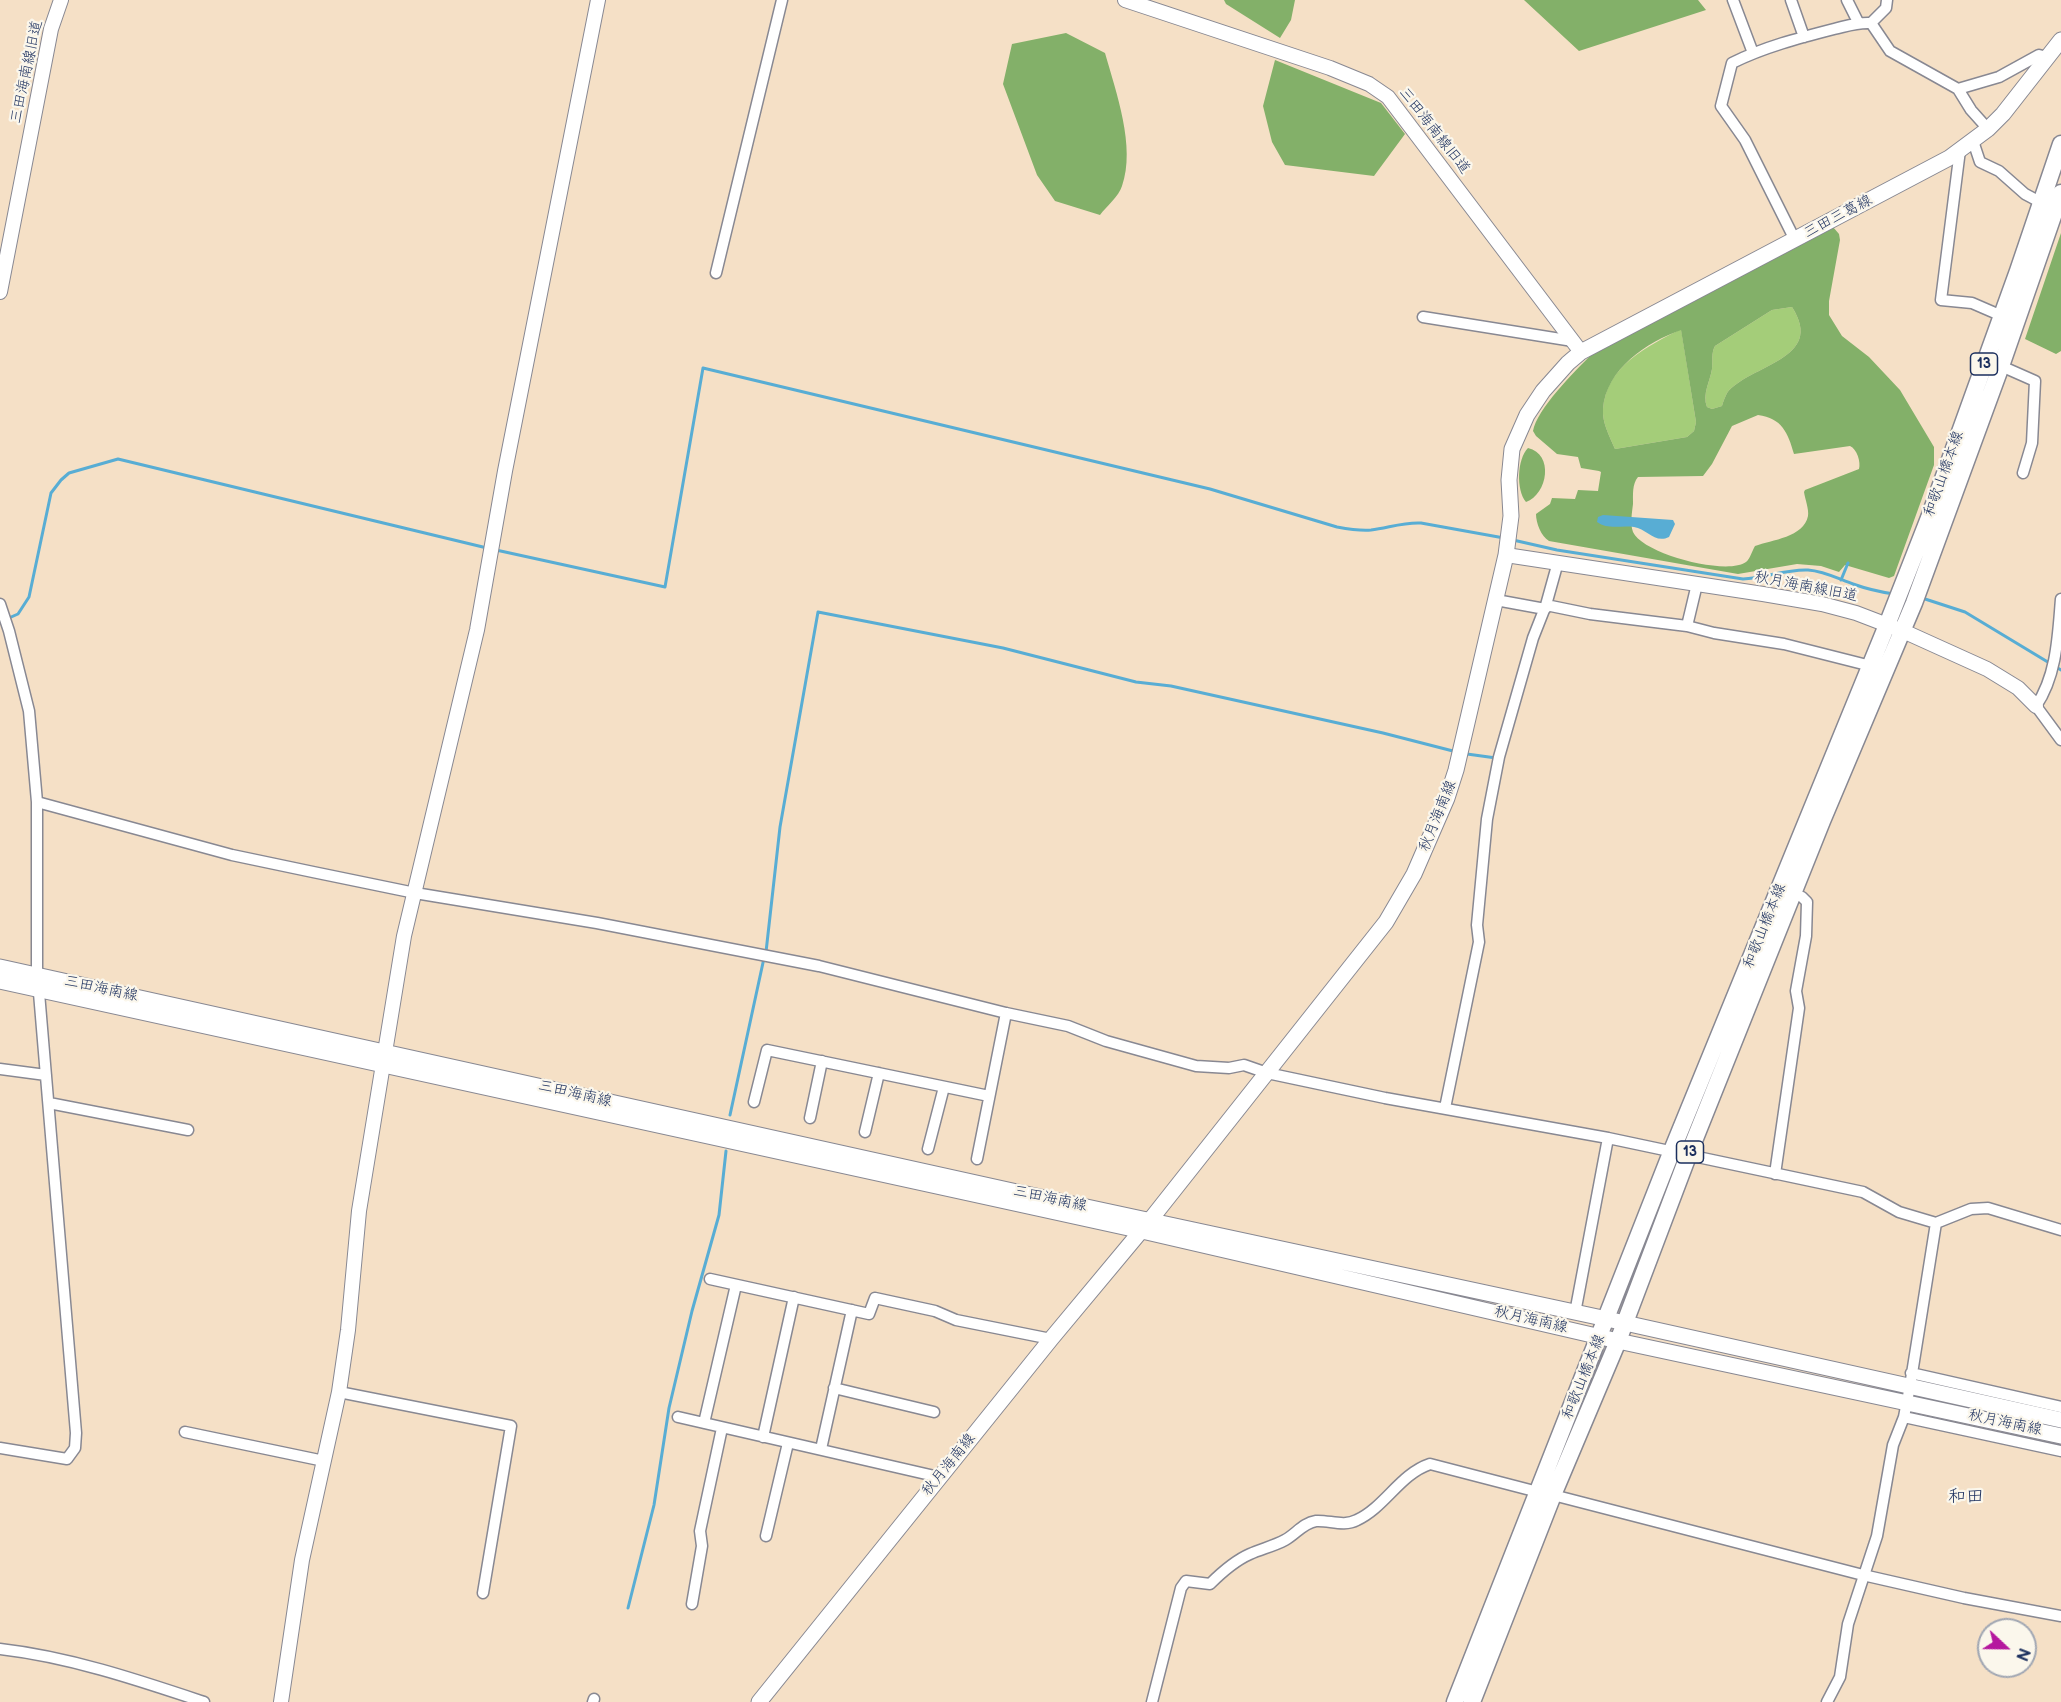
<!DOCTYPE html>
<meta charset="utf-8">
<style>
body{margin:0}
#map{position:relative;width:2061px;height:1702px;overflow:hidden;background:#f5e0c6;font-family:"Balsamiq Sans",sans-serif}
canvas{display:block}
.north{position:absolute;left:1977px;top:1618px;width:60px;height:60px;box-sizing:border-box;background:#fbf7ec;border:2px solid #a1a7b3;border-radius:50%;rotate:112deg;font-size:16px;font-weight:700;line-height:24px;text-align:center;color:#1b2f5e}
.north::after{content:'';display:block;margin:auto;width:21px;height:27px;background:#b5179e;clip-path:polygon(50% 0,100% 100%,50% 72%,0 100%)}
</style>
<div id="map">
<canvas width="2061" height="1702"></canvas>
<div class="north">N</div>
</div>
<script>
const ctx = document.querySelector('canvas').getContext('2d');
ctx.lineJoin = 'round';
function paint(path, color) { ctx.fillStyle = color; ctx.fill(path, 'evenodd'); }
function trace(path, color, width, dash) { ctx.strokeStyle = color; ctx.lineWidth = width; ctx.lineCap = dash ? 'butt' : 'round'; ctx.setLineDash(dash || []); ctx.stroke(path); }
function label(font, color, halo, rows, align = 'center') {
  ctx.font = font + ' "Balsamiq Sans","Klee One",sans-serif'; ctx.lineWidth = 4.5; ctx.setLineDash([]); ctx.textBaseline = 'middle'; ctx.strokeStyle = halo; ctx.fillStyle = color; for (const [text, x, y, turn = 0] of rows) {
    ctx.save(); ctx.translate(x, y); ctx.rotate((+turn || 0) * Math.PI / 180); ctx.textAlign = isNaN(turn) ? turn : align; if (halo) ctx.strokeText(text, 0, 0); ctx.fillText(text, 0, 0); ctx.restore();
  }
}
paint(new Path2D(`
 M1792,307C1826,360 1750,364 1727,393C1725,397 1723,402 1722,406L1712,409L1707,407C1702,394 1710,382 1712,369C1713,361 1711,353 1715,346L1772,310Z
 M1681,329L1696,422L1694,431L1687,437L1615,449C1610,437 1602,423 1603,409C1606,366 1648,346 1681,329Z`), '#a4cd79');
paint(new Path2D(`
 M1224,0H1295L1291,20L1280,38L1226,4Z
 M1524,0H1698L1706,10L1579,51Z
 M1066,33L1105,53C1116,92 1136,147 1122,186C1119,196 1106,207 1100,215L1055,201L1037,175L1003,84L1012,44Z
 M1275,60L1381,103L1405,134L1374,176L1285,165L1272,142L1263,106Z
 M1833,227L1839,234L1840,240L1829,301V315L1842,336L1869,357L1900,390L1934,447V465L1894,576L1889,578L1845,565L1839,572L1821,566L1797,564L1738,574L1549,541C1541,536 1536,523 1536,514L1550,504L1552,498L1575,499L1578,490L1598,491L1601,472L1599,471L1581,468L1578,457L1557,454L1536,436L1533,431C1537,409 1575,371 1591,355ZM1792,307C1826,360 1750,364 1727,393C1725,397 1723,402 1722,406L1712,409L1707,407C1702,394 1710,382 1712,369C1713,361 1711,353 1715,346L1772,310ZM1681,330L1696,422L1694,431L1687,437L1615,449C1610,437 1602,423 1603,409C1606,369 1647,342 1681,330ZM1758,415C1782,418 1788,433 1794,454L1850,446C1857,449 1861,462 1859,469L1805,490L1804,492C1805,499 1809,509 1808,516C1804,537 1772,540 1755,546C1752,551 1750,559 1746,562C1727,576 1643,554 1633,532C1630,524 1632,512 1633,504C1633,495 1632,484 1638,477L1703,476L1712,464L1732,426Z
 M2061,233V351L2056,354L2025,339Z
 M1528,448C1554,454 1548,494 1526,502C1516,490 1517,459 1528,448Z`), '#83b069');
paint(new Path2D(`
 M1603,515L1673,520L1675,524L1669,537C1655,544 1647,529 1634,527C1621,525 1608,530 1597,522L1598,517Z`), '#58add4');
trace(new Path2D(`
 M1513,540L1557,550L1743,579C1765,578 1786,569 1808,570C1824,571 1839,579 1853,584C1867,589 1880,592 1894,594
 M496,550L665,587L703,368L1210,489L1337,527C1348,529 1359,531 1371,530C1388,528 1403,522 1421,523L1504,538
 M1841,580L1848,563
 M1922,598L1965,612L2061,670
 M0,622L18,614L29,597L51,493L61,480L69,473L118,459L487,548
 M1467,754L1496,758
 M766,952L780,827L818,612L1003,648L1136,682L1171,686L1383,733L1453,751
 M730,1115L764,958
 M628,1608L654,1505L669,1408L692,1311L719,1215L726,1151`), '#58add4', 3);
const minor = new Path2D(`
 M1733,0L1753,53
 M1791,0L1804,37
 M1847,0L1858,22
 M1871,23L1886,8L1887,0
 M1958,89L1999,77L2039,55L2047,57
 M1973,141L1980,162L1999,171L2025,194L2042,203
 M1960,150L1941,300L1972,303L2002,316
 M1795,240L1745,140L1721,106L1732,63C1764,47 1799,38 1834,29C1847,26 1857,22 1871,23L1890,51L1958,89L1971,110L1988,129
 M716,273L782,0
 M1423,317L1573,341
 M2001,366L2035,381L2032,443L2023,473
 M2061,599C2058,635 2057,675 2036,706L2061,740
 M1496,600L1545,609
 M0,604L9,631L29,711L37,802V969L76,1433L75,1448L67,1459L0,1448
 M1546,605L1590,614L1687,626L1714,633L1784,644L1871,666
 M1687,626L1697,584
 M37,802L232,855L313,872L415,893L597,923L819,966L1006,1013L1068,1026L1106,1041L1196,1066L1229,1068L1244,1065L1267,1073L1385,1098L1608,1138L1863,1192L1899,1212L1936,1223L1971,1209L1988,1208L2061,1230
 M0,1069L46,1075
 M754,1102L767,1050L989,1096
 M49,1103L188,1130
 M1445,1108L1479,942L1477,925L1487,819L1499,757L1533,638L1546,605L1558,562
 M810,1118L822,1061
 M865,1132L879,1073
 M928,1149L944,1087
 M977,1159L1006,1013
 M1775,1174L1799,1008L1796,991L1806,936L1807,902L1802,897L1788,892
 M710,1279L869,1314L875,1298L935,1311L956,1320L1051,1339
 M1575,1313L1608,1138
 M1911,1373L2061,1407
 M834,1388L934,1412
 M339,1392L511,1426L483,1593
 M678,1417L939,1477
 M1904,1417L2061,1451
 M704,1423L736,1285
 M185,1432L324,1461
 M763,1437L794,1297
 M821,1449L852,1310
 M1553,1495L1863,1575L1964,1598L2061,1616
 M766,1536L788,1443
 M692,1604L702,1546L700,1531L722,1428
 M0,1649C70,1657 138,1680 204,1702
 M593,1702L594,1699
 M1152,1702L1181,1588L1186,1581L1210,1584C1222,1572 1234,1561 1250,1554C1261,1549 1274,1546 1285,1540C1296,1534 1303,1523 1316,1521C1329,1520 1344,1527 1357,1520C1385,1507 1400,1474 1430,1464L1538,1492
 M1827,1702L1840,1677L1848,1624L1877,1536L1893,1445L1904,1417L1910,1386L1936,1223`);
const tertiary = new Path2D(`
 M1125,0L1330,68L1369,84L1388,97L1581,352
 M0,292L51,29L61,0
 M1506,555L1763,594L1822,604L1856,613L1903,631L1987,669L2018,688L2036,706
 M281,1702L302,1560L339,1392L348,1330L359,1211L404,936L477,630L505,471L598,0`);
const secondary = new Path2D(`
 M0,967L1017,1192L1607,1319L2061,1420
 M0,981L1142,1231L1618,1341L2061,1436
 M759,1702L1051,1339L1151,1219L1386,922L1414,874L1447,798L1456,770L1506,555L1511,516L1509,480L1512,449L1527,415L1543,391L1568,363L1581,352L1949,158L1988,129L2003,114L2061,40`);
const primary = new Path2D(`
 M1455,1702L1671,1153L1887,625L1929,518L2018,271L2061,144
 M1472,1702L1553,1495L1618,1341L1688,1156L1822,821L1914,603L2001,366L2061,193`);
trace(minor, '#888892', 13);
trace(tertiary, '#888892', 16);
trace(secondary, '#888892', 17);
trace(primary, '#888892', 19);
trace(minor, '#fff', 10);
trace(tertiary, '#fff', 14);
trace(secondary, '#fff', 15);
trace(primary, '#fff', 16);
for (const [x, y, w] of [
 [1984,364,27],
 [1690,1152,27]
]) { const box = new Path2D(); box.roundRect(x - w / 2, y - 11, w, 22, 4.5); ctx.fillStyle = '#fbf7ec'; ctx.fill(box); trace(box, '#1b2f5e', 1.5); }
label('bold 14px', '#1b2f5e', null, [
 ["13",1984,364],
 ["13",1690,1152]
]);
label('15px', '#1b2f5e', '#fbf7ec', [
 ["三田海南線旧道",27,72,-78],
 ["三田海南線旧道",1434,131,52],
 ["三田三葛線",1838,217,-28],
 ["和歌山橋本線",1944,474,-70],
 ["秋月海南線旧道",1806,587,11],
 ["秋月海南線",1438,816,-68],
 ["和歌山橋本線",1765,926,-68],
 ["三田海南線",101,989,12],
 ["三田海南線",575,1094,13],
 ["三田海南線",1050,1199,12],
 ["秋月海南線",1531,1320,13],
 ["和歌山橋本線",1584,1377,-68],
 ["秋月海南線",2005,1423,12],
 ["秋月海南線",949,1465,-51]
]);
label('18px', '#1b2f5e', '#fbf7ec', [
 ["和田",1966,1497]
]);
</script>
